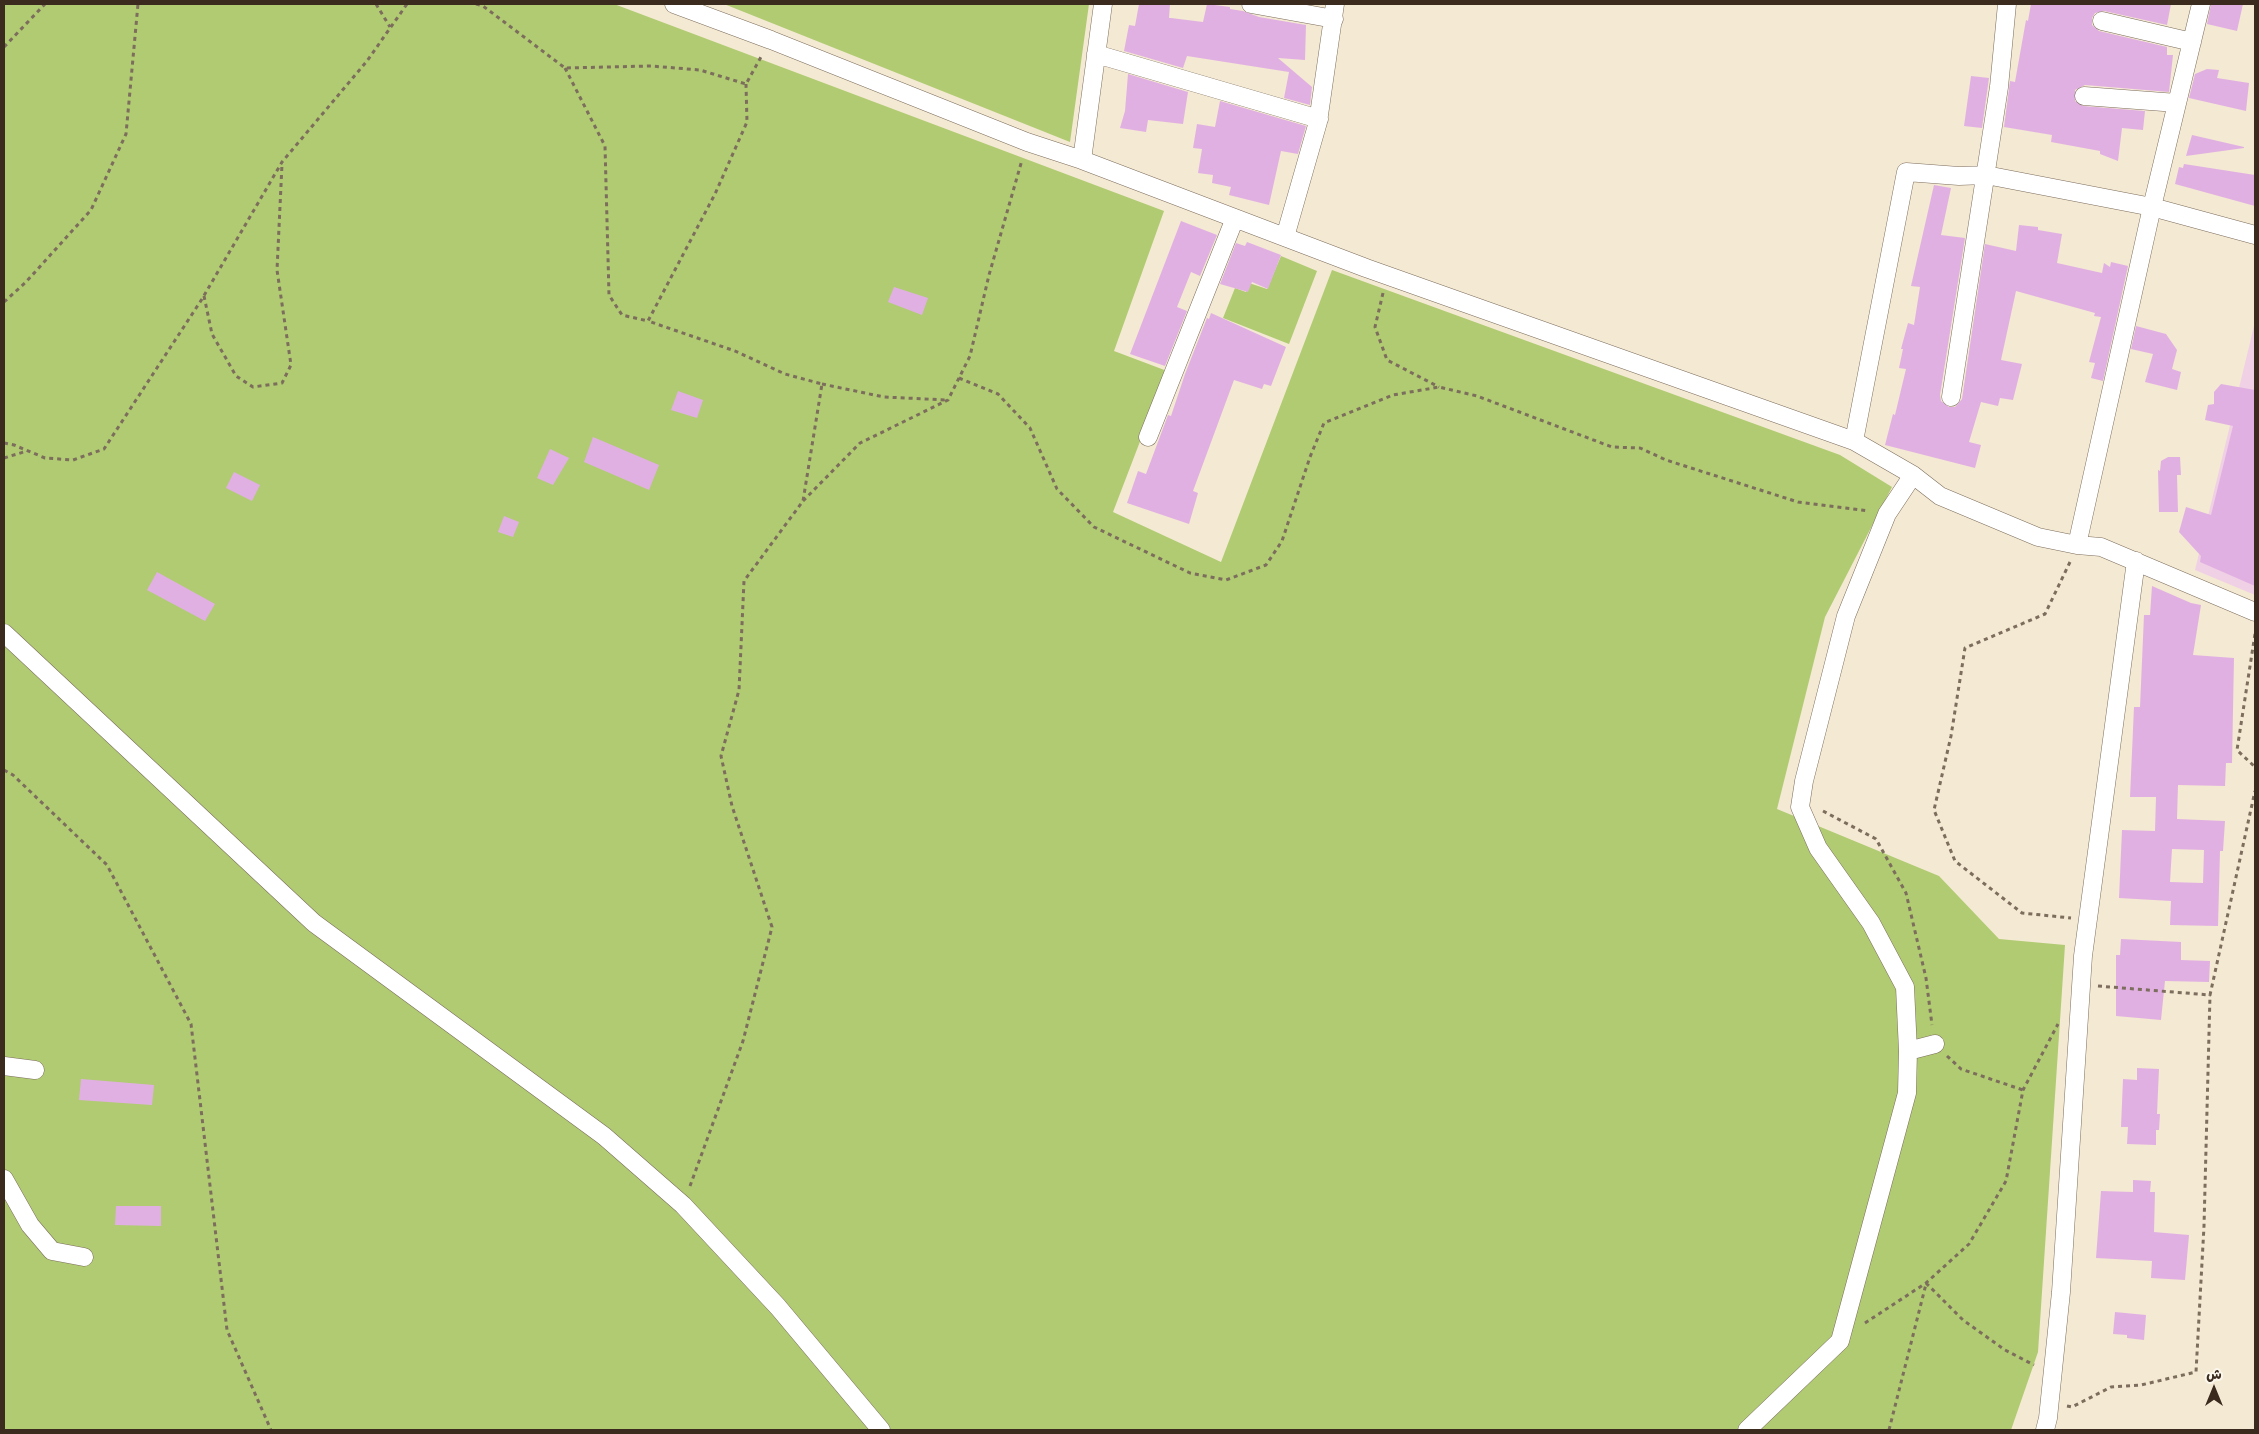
<!DOCTYPE html>
<meta charset="utf-8">
<style>
body{margin:0}
#map{position:relative;width:2259px;height:1434px;overflow:hidden;background:#f4e9d2;font-family:Delius,"Playpen Sans Arabic",sans-serif}
canvas{display:block}
.frame{position:absolute;inset:0;border:5px solid #3b2a1e;pointer-events:none}
.north{position:absolute;left:2189px;top:1364px;width:50px;height:50px;-webkit-text-stroke:4px #fbf7ec;paint-order:stroke;rotate:0deg;font-size:14px;font-weight:700;line-height:20px;text-align:center;color:#3b2a1e}
.north::after{content:'';display:block;margin:auto;width:18px;height:22px;background:#3b2a1e;clip-path:polygon(50% 0,100% 100%,50% 72%,0 100%)}
</style>
<div id="map">
<canvas width="2259" height="1434"></canvas>
<div class="frame"></div>
<div class="north">ش</div>
</div>
<script>
const ctx = document.querySelector('canvas').getContext('2d');
ctx.lineJoin = 'round';
function paint(path, color) { ctx.fillStyle = color; ctx.fill(path, 'evenodd'); }
function trace(path, color, width, dash) { ctx.strokeStyle = color; ctx.lineWidth = width; ctx.lineCap = dash ? 'butt' : 'round'; ctx.setLineDash(dash || []); ctx.stroke(path); }
paint(new Path2D(`
 M2255,322V595L2195,570Z`), '#f0d0e4');
paint(new Path2D(`
 M4,4H614L1164,211L1114,351L1167,371L1113,512L1221,562L1332,270L1840,455L1892,487L1825,617L1777,809L1939,876L1999,939L2065,945L2038,1352L2011,1430H4Z
 M724,4H1089L1070,142Z
 M1281,256L1317,271L1289,344L1223,318L1235,288L1246,292L1249,283L1267,289Z`), '#b0cb72');
paint(new Path2D(`
 M1139,4H1170L1169,18H1171L1203,22L1207,4L1230,7V9L1243,11L1259,17L1306,25L1305,60L1278,58L1312,87L1310,105L1284,98L1289,72L1187,56L1183,68L1124,51L1129,25L1135,26Z
 M2031,4H2171L2167,25L2104,11L2095,13L2092,18V25L2099,31L2167,47V55H2173L2169,92L2085,85L2075,90V101L2083,106L2145,111L2143,130L2122,128L2118,161L2100,154V151L2051,142L2052,135L2004,127L2010,81L2015,82L2026,20L2028,21Z
 M2211,4H2243L2237,31L2207,24Z
 M2207,69L2219,70L2217,78L2249,83L2246,111L2189,98L2195,74Z
 M1128,74L1188,92L1183,124L1148,120L1146,132L1120,128L1125,111Z
 M1971,76L1989,78L1982,128L1964,126Z
 M1220,101L1306,126L1298,154L1281,151L1269,205L1229,195L1231,187L1212,183L1213,175L1198,173L1202,149L1193,148L1197,124L1215,127Z
 M2192,135L2244,147V148L2186,156Z
 M2184,164L2255,175V206L2175,184L2179,167L2183,168Z
 M1934,185L1951,188L1941,235L1965,238L1940,395L1941,401L1949,407H1955L1962,399L1985,244L2016,251L2019,225L2038,227V230L2062,234L2057,263L2102,273L2104,263L2110,267L2111,262L2128,266L2103,381L2091,378L2095,363L2089,362L2101,317L2094,316L2095,313L2016,291L2001,360L2022,364L2013,400L2000,398L1998,406L1981,402L1969,442L1981,445L1975,468L1885,445L1893,414L1895,415L1906,369L1899,368L1903,349H1901L1908,323L1914,325L1920,287L1911,286Z
 M1181,221L1217,235L1200,276L1191,272L1177,307L1187,311L1165,366L1130,354Z
 M1247,242L1281,255L1268,289L1252,282L1248,292L1220,284L1236,243L1245,246Z
 M894,287L928,298L922,315L888,302Z
 M1211,313L1286,347L1271,386L1264,384L1262,389L1234,380L1193,491L1198,493L1189,524L1127,503L1138,471L1146,474L1168,415L1171,416L1185,374L1207,318L1209,319Z
 M2136,326L2166,334L2177,350L2172,369L2181,372L2177,390L2145,382L2153,354L2131,349Z
 M2221,384L2255,390V586L2200,562L2201,556L2179,532L2186,507L2211,515L2233,426L2205,420L2208,405L2214,404V392Z
 M678,391L703,400L697,418L671,410Z
 M593,437L659,465L649,490L584,462Z
 M550,449L569,458L553,485L537,478Z
 M2168,457H2180L2181,475H2177L2178,512H2159L2158,470L2160,471L2161,461Z
 M234,472L260,485L252,501L226,488Z
 M504,516L519,522L513,537L498,532Z
 M157,572L215,604L205,621L147,590Z
 M2152,586L2191,603L2201,605L2193,655L2234,658L2232,763H2226L2225,786L2178,785L2177,819L2225,821L2223,851H2220L2218,926L2170,925L2171,901L2119,898L2122,830L2155,831L2156,797H2130L2134,707H2140L2144,615H2150ZM2172,849L2204,850L2203,883L2170,882Z
 M2121,939L2181,942V960L2210,961L2209,982L2165,981L2161,1020L2116,1016V955H2120Z
 M2137,1068L2159,1069L2157,1114H2160L2159,1130H2156V1145L2127,1144L2128,1127H2121L2123,1079L2137,1080Z
 M81,1079L154,1085L152,1105L79,1100Z
 M2133,1180L2151,1181L2150,1192H2155L2154,1232L2189,1235L2185,1280L2151,1278L2152,1261L2096,1258L2101,1191L2133,1192Z
 M116,1206H161V1226L115,1225Z
 M2115,1312L2146,1315L2144,1340L2127,1338V1335L2113,1334Z`), '#e1b0e3');
const minor = new Path2D(`
 M674,4L771,40L1027,142L1082,160L1366,268L1854,441L1913,475L1940,496L2038,537L2077,545L2101,547L2255,612
 M1251,4L1334,19
 M2102,21L2192,42
 M1096,54L1319,119
 M2084,96L2177,103
 M1082,160L1103,4
 M1285,237L1318,122L1335,4
 M1951,397L1999,87L2007,4
 M1148,437L1235,218
 M1854,441L1906,172L1959,176L1986,175L2152,207L2255,235
 M2077,545L2152,207L2201,4
 M4,633L314,923L604,1136L683,1205L778,1307L881,1430
 M1908,1051L1905,987L1871,923L1818,848L1800,807L1804,781L1846,616L1887,514L1913,475
 M4,1066L35,1070
 M4,1179L30,1225L52,1251L84,1257
 M1747,1430L1840,1341L1907,1093L1908,1051L1935,1044
 M2045,1430L2048,1418L2061,1292L2083,956L2136,561`);
trace(minor, '#7c6d5d', 19);
trace(new Path2D(`
 M376,4L390,27
 M476,4L483,6L565,68L651,66L700,70L746,84L762,55
 M4,47L45,4
 M565,68L605,146L609,295L622,315L648,321
 M1383,293L1375,327L1387,360L1439,387
 M204,296L212,334L236,376L253,387L282,383L291,365L277,270L282,164
 M4,302L26,282L91,210L126,134L138,4
 M959,378L998,394L1030,428L1057,489L1094,527L1190,573L1226,580L1266,565L1282,541L1310,457L1324,423L1393,395L1439,387L1477,396L1612,447L1640,448L1666,460L1798,502L1869,511
 M822,384L884,397L947,400
 M4,443L14,445L45,458L73,460L104,449L202,299L282,162L367,61L407,4
 M4,458L27,451
 M803,501L860,443L948,400L970,356L989,275L1022,160
 M2070,562L2045,614L1965,648L1951,736L1934,810L1955,861L2022,913L2071,918
 M2255,634L2237,750L2255,767
 M4,770L13,775L107,865L191,1024L227,1330L271,1430
 M1823,811L1876,839L1906,893L1926,978L1932,1025
 M2098,986L2210,995L2255,791
 M1947,1056L1961,1069L2023,1090
 M690,1186L743,1041L772,927L732,806L721,756L739,690L744,581L803,501L822,384L785,374L735,351L648,321L715,194L747,122L746,84
 M1926,1283L1963,1320L2005,1350L2034,1365
 M1865,1323L1926,1283L1969,1244L2006,1181L2023,1090L2058,1024
 M2067,1406L2072,1407L2111,1387L2141,1385L2196,1372L2204,1226L2210,995
 M1889,1430L1926,1284`), '#7c6d5d', 3, [4, 4]);
trace(minor, '#fff', 18);
</script>
